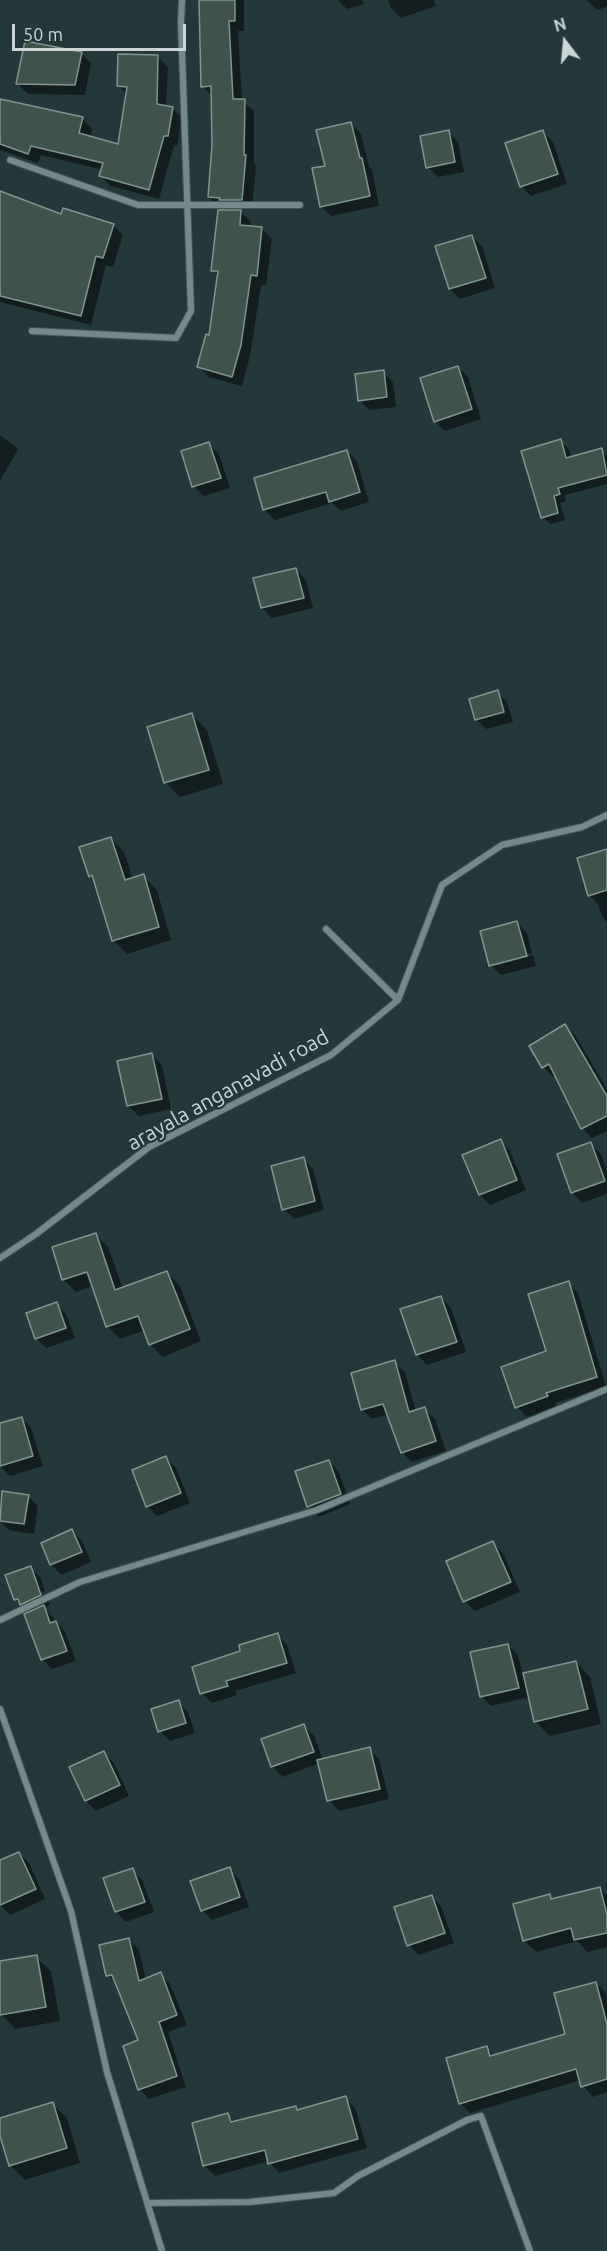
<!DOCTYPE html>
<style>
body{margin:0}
#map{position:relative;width:607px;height:2251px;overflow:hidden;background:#23383a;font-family:Ubuntu,sans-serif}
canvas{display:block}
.north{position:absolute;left:535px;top:12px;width:60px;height:60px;-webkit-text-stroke:4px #23383a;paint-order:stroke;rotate:344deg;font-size:16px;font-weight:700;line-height:24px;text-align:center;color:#c9d5d6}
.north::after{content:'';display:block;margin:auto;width:21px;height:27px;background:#c9d5d6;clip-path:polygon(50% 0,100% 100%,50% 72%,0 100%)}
.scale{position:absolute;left:12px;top:24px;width:174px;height:27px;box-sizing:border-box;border:3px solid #c9d5d6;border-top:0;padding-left:8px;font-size:18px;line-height:21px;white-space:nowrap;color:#c9d5d6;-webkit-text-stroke:4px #23383a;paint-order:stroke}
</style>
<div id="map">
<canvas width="607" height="2251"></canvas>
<div class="north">N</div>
<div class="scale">50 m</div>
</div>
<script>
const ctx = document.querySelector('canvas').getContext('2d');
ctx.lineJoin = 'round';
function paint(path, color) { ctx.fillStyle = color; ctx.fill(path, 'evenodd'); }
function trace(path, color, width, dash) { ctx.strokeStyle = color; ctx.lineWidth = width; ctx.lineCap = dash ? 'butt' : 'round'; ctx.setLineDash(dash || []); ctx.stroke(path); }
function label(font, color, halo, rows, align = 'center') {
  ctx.font = font + ' Ubuntu,sans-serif'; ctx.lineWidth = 4.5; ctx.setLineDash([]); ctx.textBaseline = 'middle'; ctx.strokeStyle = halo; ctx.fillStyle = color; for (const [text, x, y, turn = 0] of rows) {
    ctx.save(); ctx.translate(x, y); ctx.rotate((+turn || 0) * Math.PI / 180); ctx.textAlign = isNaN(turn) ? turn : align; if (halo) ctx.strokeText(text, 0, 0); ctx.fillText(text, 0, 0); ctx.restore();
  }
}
paint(new Path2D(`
 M200,0H244V31H238L242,101L254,111V164L256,166L252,209H238L251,222L250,228L262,229L272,239L266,285H261L250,356L242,386L209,377L199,367L210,337L219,276L213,270L234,212L229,207H219L209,197L214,145L213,97L202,86Z
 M338,0H362L364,4L347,9Z
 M388,0H434L436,6L401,18L391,8Z
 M587,0H607V7L597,10Z
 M81,53L91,63L85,95L28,94L18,84Z
 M158,57L168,67L166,107L172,108L182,118L177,146L174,145L159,199L111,186L101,176L103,170L41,155L38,163L0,150V101L82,118L92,129L90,137L120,146L127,95L119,86Z
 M351,124L361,134L369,167L372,169L379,206L331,216L321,206L327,167Z
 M448,132L458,142L464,172L438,177L428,167Z
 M543,132L553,142L567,184L531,196L521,186Z
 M0,192L62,216L113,225L123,235L113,267L106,265L91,325L0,302Z
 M472,236L482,246L495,288L460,299L450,289Z
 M458,367L468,377L481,419L445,431L435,421Z
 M383,372L393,382L396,407L369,410L359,400Z
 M0,435L18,449L0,481Z
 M560,441L568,448L571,458L601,450L607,456V484L565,495L566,501L560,503L565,520L550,524L543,517Z
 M209,444L219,454L230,488L204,496L193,486Z
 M347,451L357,461L369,502L341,511L332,503L275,520L265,510L255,479Z
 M296,570L306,580L313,608L272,618L262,608Z
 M497,692L507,702L513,722L486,729L476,719Z
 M192,715L207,730L223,784L180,797L165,782Z
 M111,838L124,852L133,879L143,876L157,890L171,940L127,954L113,940L96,882L90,876Z
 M607,851V922L603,918L598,904L589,895Z
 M517,923L527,933L532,953L495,963V966L533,955L536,966L501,975L491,965Z
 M565,1026L575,1035L607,1089V1131L592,1138L582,1128L556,1075L553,1077L543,1067L531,1047Z
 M152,1055L162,1065L171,1109L139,1116L129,1106Z
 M500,1141L510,1151L526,1190L490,1205L480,1195Z
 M591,1144L601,1154L607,1171V1194L582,1203L572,1192Z
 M303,1159L313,1169L324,1210L294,1219L284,1209Z
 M96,1235L108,1247L123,1289L167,1273L180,1286L201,1341L163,1357L150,1344L145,1330L120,1339L108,1327L93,1286L76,1292L63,1279Z
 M568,1283L578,1293L606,1387L555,1403L557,1406L527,1417L517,1407L548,1352Z
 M441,1297L451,1308L466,1352L427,1365L417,1354Z
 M56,1304L66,1314L75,1338L46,1348L36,1338Z
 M394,1362L405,1372L416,1412L424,1409L435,1419L446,1451L412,1462L402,1452L389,1414L372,1419L362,1409Z
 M21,1418L31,1428L43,1466L10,1476L0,1466V1425Z
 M166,1458L176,1468L190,1503L157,1516L147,1506Z
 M329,1461L339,1472L350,1504L319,1517L309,1507L297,1472Z
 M4,1492L28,1496L38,1506L34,1534L9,1530L0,1521Z
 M72,1531L82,1541L91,1562L62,1575L51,1565L43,1544Z
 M493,1543L503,1553L520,1592L475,1611L465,1601L448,1562Z
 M31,1568L41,1578L45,1591L20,1603L22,1605L46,1594L50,1605L45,1608L65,1632L76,1661L52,1669L42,1659L31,1613L15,1599Z
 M277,1635L287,1645L296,1673L235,1691L237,1695L212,1703L202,1693L242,1652Z
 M508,1645L518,1655L523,1675L576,1662L590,1677L601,1724L550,1736L535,1721L530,1697L491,1706L481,1696Z
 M178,1702L188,1712L195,1733L170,1741L160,1731Z
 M304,1726L314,1736L323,1760L369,1749L379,1759L389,1799L339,1811L329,1800L320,1763L282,1777L272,1766Z
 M104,1753L114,1763L129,1796L96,1811L86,1801L71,1768Z
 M19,1853L29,1863L45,1899L10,1915L0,1905V1862Z
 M229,1869L239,1879L249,1907L212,1920L202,1910Z
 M132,1870L142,1880L154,1912L126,1922L116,1911Z
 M600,1889L607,1895V1947L587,1952L577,1941L536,1952L524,1940L549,1895L554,1900Z
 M431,1896L441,1906L454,1943L419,1955L409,1945Z
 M129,1940L139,1950L146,1980L160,1974L170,1984L187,2025L168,2032L186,2087L149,2099L139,2089L140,2041L118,1985L108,1975Z
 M36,1957L51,1971L60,2021L15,2029L1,2014L0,1963Z
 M596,1983L606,1993L607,1999V2092L593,2097L583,2086L581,2080L470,2113L460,2103L487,2048L495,2056L567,2035Z
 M345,2098L355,2108L367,2148L279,2173L269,2161L215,2176L205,2166L193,2124L228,2115L235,2122L295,2108L299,2111Z
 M52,2104L67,2118L80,2163L25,2180L10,2165L0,2131V2120Z`), '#0007');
const building = new Path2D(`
 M199,0H235V21H229L233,99H245L244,155H246L242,200H219L220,198L208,197L212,145L211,86L201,87Z
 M25,41L82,52L75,85L16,84Z
 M118,54L158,55L157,104L173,107L168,136H164L149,190L99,176L103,163L31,146L28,154L0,144V99L83,117L79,133L118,144L127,87L117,86Z
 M351,122L360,158H362L370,196L320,207L312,168L325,166L316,130Z
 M449,130L455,162L426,168L420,136Z
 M543,130L558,174L520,187L505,143Z
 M0,191L61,214L63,208L114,224L103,258L96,256L81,316L0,296Z
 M218,210H241L240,225L262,227L257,276L251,275L241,345L232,377L197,367L206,334L209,335L218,271H211Z
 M472,235L486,278L449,289L435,246Z
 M458,366L472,409L434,422L420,378Z
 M384,370L387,397L358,401L355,374Z
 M561,439L566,458L602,448L607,475L558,488L560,494L554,496L558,513L541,518L521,451Z
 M209,442L221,478L192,487L181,451Z
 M347,450L360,492L329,502L326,492L263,510L254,478Z
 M296,568L304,598L261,608L253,578Z
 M498,690L504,712L475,720L469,699Z
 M192,713L209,770L164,783L147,727Z
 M111,837L125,880L144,874L159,927L112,941L92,875L89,877L79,847Z
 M607,849V890L588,896L577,858Z
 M517,921L527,956L489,966L480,931Z
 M565,1024L607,1096V1116L581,1129L549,1064L542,1068L529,1046Z
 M152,1053L162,1099L127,1106L117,1061Z
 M501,1139L517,1180L479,1195L462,1155Z
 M591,1142L605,1181L571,1193L557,1154Z
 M304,1157L315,1201L282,1210L271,1166Z
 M96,1233L115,1290L167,1271L190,1329L149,1345L138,1316L106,1327L87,1272L62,1280L52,1247Z
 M569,1281L597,1377L546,1393L548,1396L515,1408L501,1367L546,1351L528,1294Z
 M441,1296L457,1342L416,1355L400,1309Z
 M57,1302L66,1328L35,1339L26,1313Z
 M395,1360L409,1412L425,1407L436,1441L401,1453L383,1404L361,1410L351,1373Z
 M22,1417L33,1456L0,1466V1423Z
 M166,1456L181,1493L146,1507L132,1470Z
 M329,1460L341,1494L307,1507L295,1471Z
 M2,1491L29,1495L24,1524L0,1521Z
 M72,1529L82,1552L50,1565L41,1543Z
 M493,1541L511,1582L463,1602L446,1561Z
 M31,1566L41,1595L20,1605L18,1599L14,1600L5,1575Z
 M44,1605L50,1623L56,1621L67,1651L41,1660L24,1614Z
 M278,1633L287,1663L226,1681L228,1686L200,1694L192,1667L240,1651L239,1645Z
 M508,1644L519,1688L480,1697L470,1652Z
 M576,1661L588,1709L534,1722L523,1673Z
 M179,1700L186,1723L158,1732L151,1709Z
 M304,1724L314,1752L271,1767L261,1739Z
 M370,1747L380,1789L327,1801L317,1760Z
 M104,1751L120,1785L85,1801L69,1767Z
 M19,1852L36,1889L0,1905V1860Z
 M230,1867L240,1897L201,1911L190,1881Z
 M133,1868L145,1902L115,1912L103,1878Z
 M600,1887L607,1915V1933L574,1940L571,1928L523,1941L513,1904L550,1894L551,1899Z
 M432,1895L445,1933L407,1946L394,1907Z
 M129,1938L139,1981L161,1972L177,2015L159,2022L177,2076L138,2090L123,2046L138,2040L112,1975L106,1976L99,1945Z
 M37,1955L46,2007L0,2015V1961Z
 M596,1982L607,2024V2079L581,2087L576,2069L459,2104L446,2058L487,2046L490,2056L565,2034L554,1993Z
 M346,2096L358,2139L268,2164L265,2150L203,2166L192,2123L228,2113L231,2122L296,2106L297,2110Z
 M53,2102L67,2148L9,2166L0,2136V2118Z`);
paint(building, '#3f534d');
trace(building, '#809690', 1.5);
const street = new Path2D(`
 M10,160L138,205H300
 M32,331L176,338L191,311L181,23L182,0
 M326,929L398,1000
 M0,1258L36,1234L149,1147L331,1055L398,1000L442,885L502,845L582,827L607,815
 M0,1620L80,1582L317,1510L607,1389
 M0,1709L71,1911L107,2072L162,2251
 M148,2203L250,2202L334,2193L358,2176L467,2120L481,2116L530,2251`);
trace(street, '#435657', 8);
trace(street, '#738a8c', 6);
label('21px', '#c9d5d6', '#23383a', [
 ["arayala anganavadi road",228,1090,-29]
]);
</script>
